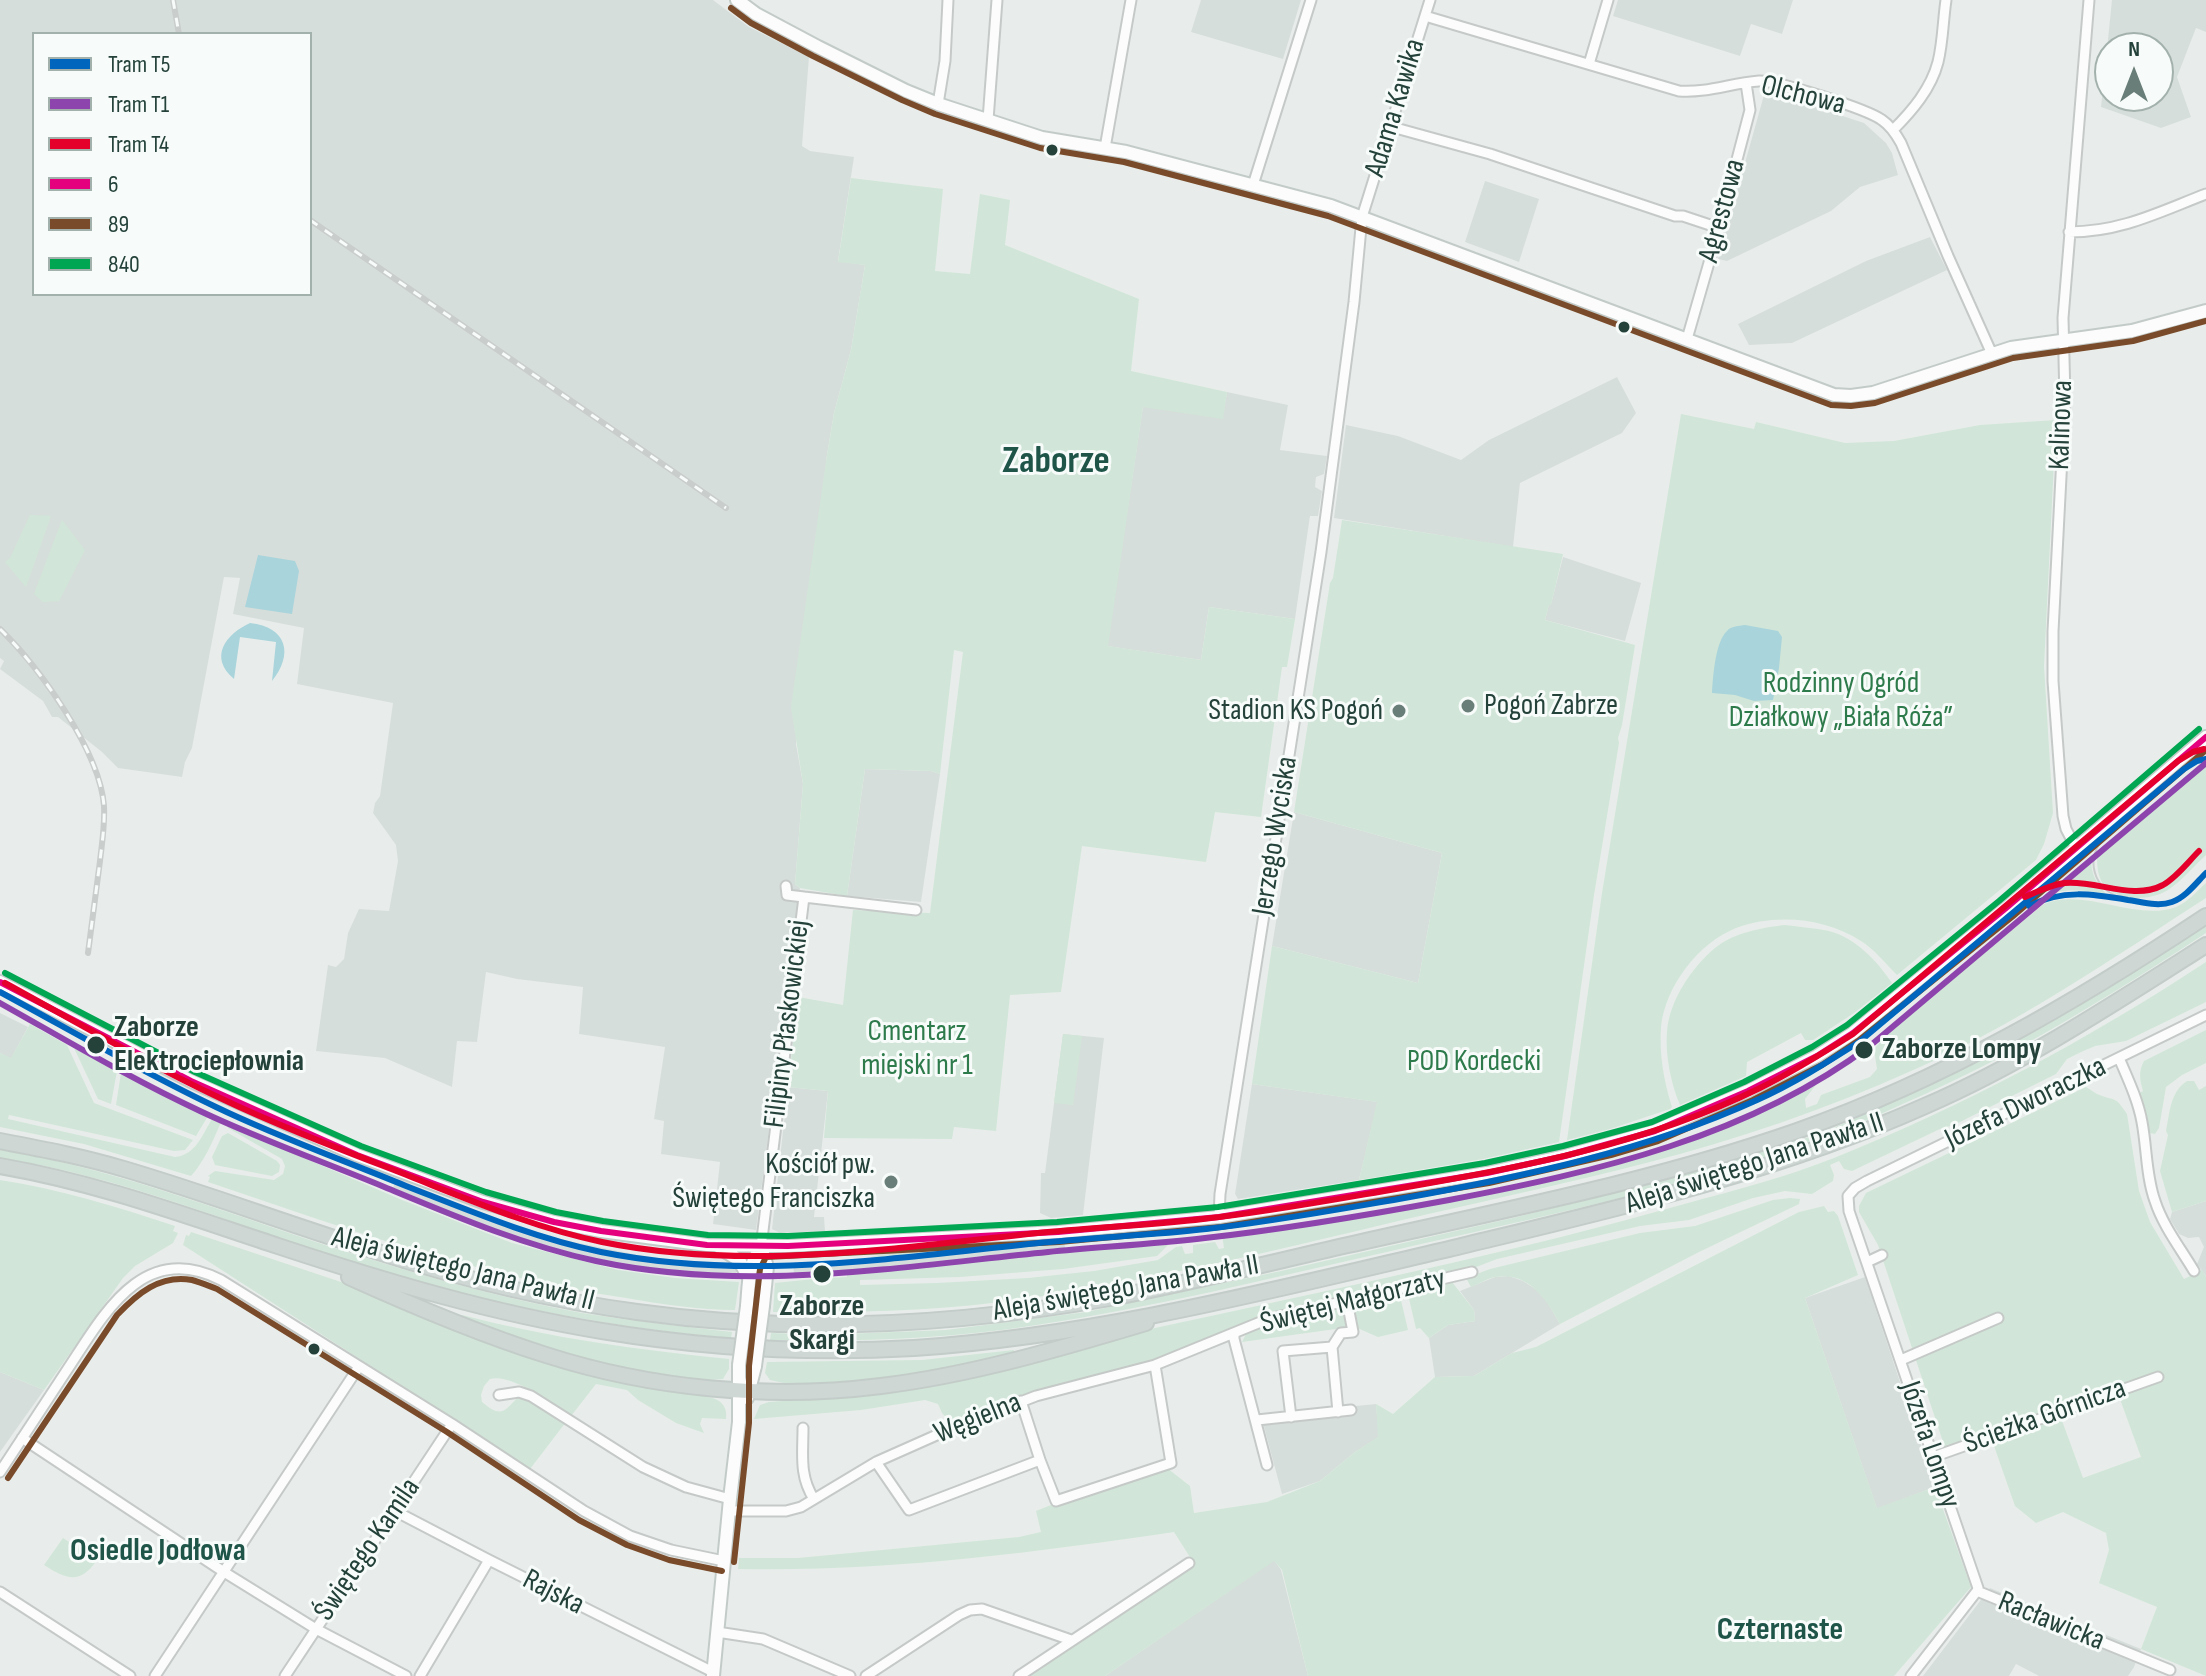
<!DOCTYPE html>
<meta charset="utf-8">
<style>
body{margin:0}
#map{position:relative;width:2206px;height:1676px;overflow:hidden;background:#e8edeb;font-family:"Sofia Sans Condensed",sans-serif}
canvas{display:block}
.legend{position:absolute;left:32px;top:32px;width:280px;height:264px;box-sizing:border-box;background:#f7fbf9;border:2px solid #a3b1ad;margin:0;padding:10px 14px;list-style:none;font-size:24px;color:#24423a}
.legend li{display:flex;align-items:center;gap:16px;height:40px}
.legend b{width:40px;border:2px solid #a3b1ad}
.north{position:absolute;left:2094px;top:32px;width:80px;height:80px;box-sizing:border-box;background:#f7fbf9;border:2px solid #a3b1ad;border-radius:50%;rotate:0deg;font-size:22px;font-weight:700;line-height:32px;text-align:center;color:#24423a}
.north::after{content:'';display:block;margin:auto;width:28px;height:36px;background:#697e78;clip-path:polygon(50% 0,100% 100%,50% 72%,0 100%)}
</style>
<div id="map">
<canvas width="2206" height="1676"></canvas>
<ul class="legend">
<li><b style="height:10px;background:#0065bd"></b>Tram T5</li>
<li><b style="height:10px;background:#8e44ad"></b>Tram T1</li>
<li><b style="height:10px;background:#e4002b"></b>Tram T4</li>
<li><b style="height:10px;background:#e5007d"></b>6</li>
<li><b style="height:10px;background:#7a4b2a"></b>89</li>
<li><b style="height:10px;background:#00a651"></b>840</li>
</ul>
<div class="north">N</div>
</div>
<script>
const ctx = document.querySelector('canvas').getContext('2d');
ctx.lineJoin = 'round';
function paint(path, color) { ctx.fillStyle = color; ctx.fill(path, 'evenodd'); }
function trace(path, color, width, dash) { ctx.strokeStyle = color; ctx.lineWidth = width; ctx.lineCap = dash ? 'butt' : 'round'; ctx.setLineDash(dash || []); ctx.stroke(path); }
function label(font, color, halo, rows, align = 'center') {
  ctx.font = font + ' "Sofia Sans Condensed",sans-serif'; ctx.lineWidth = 6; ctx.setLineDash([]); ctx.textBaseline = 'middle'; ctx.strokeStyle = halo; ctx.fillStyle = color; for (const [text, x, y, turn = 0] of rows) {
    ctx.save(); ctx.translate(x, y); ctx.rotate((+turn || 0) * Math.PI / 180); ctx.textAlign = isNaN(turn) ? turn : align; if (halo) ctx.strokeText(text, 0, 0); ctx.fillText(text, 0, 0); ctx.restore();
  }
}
paint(new Path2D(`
 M0,0H713L749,27L809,57L802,146L810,151L854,157L838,261L865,265L851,350L834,413L827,455L796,744L803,784L795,884L800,888L756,1230L713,1224L720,1162L661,1154L664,1121L654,1119L665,1047L579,1034L583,987L517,979L486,972L477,1042L457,1041L452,1087L385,1058L316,1051L328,965L336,967L344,959L348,933L359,909L389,911L398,861L396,845L373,813L375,803L380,796L393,703L297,684L304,628L233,614L240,578L224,577L192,748L185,762L182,777L118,768L102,752L58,717H52L43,701L0,669L4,661L0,658ZM34,34H310V294H34Z
 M1201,0H1301L1283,59L1191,32Z
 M1618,0H1793L1782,34L1751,24L1740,56L1613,16Z
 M2112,0H2206V32L2196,28L2177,77L2191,117L2161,128L2101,107ZM2110,48H2158V96H2110Z
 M1770,92L1864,123L1886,143L1892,153L1898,175L1860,187L1831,211L1727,261L1718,259L1764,95Z
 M1485,181L1539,199L1519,262L1465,242Z
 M1930,237L1947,270L1792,343L1749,345L1738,324L1866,261Z
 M1617,377L1636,413L1622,433L1520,483L1513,547L1334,518L1346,425L1398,436L1461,460L1489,440Z
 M1227,392L1288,405L1280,450L1327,456L1324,474L1316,477L1315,487L1322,491L1318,516H1310L1295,619L1209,607L1201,660L1107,646L1143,406L1222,418Z
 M1563,557L1641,583L1625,641L1545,620L1549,604H1551Z
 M865,769L931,771L940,774L921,902L847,896Z
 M1294,812L1442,853L1418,983L1272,946Z
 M0,1013L28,1027L11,1059L0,1053Z
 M1063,1034L1104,1038L1083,1215L1051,1218L1040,1213L1041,1173H1045Z
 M1252,1084L1378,1102L1359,1180L1238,1199L1235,1194Z
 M788,1087L828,1091L814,1217H824L825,1231L780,1233L772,1229Z
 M397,1178L493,1219L554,1238L653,1258L736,1265V1275L651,1268L600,1259L551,1248L489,1228L393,1188Z
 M2206,1201V1276L2197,1264L2204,1247L2199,1237L2188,1238L2179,1234L2170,1219L2172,1212Z
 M1064,1239L1065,1248L898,1267L794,1274L793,1264L871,1260Z
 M1509,1276L1523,1281L1537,1290L1548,1303L1560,1324L1474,1376L1435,1377L1429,1338L1448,1325L1475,1321L1474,1310L1460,1291L1495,1277Z
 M1865,1277L1935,1487L1877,1509L1805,1298Z
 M0,1372L44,1390L0,1452Z
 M1376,1404L1379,1437L1355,1452L1320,1481L1282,1494L1263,1423L1346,1415L1345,1407Z
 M1274,1560L1281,1570L1308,1676H1105Z
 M1990,1588L2141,1649L2134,1667L2128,1676H2039L2016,1664L2009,1676H1923Z`), '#d6dedb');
paint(new Path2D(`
 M851,178L943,189L935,271L970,274L980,194L1010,200L1005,245L1139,299L1131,371L1227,392L1223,419L1143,407L1108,646L1201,660L1209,607L1295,619L1287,667H1282L1261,817L1215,812L1206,862L1082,846L1061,992L1010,995L996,1131L954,1127L952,1139L824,1138L828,1091L788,1087L798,997L843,1005L853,910L930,913L963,652L954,650L940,774L931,771L865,769L847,896L800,888L795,884L803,784L791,707L827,455L834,413L851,350L865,265L838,262Z
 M1681,414L1754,429L1756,422L1845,443L1894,441L1980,425L2056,420L2044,666L2053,813L2044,844L2036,860L1897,975C1886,964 1874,949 1861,941C1826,918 1776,913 1736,928C1698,943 1665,987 1661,1027C1659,1054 1664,1082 1672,1107L1670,1109L1610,1129L1567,1140L1602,893Z
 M30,515L51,516L26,587L5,562L10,558Z
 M62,520L85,550L59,601L43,602L34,594Z
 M1342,520L1563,554L1551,605H1549L1545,620L1635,645L1622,725L1618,738L1619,743L1594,895L1559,1142L1483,1159L1359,1180L1377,1102L1252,1084L1272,946L1418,983L1442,853L1294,812L1330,583L1333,578Z
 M2204,761H2206V855C2194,866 2182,881 2168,890C2151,901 2116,902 2103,884C2097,874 2097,864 2097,853Z
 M2091,857C2091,874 2095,881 2106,894C2085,890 2068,888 2048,894Z
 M2206,883V898C2113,958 2013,1027 1911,1071C1826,1109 1737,1140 1646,1163C1573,1182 1498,1198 1424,1215C1292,1246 1158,1280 1023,1299C940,1311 857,1313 773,1312L775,1283L814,1279L815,1284L830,1283V1278L847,1277V1271L933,1263L1022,1252L1210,1236L1170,1243L1157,1256L1063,1269L960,1277L860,1280V1285L937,1283L1028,1278L1094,1271L1158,1260L1176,1247L1182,1246L1185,1254L1193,1253V1245L1215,1242L1219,1249L1224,1248L1222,1235C1300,1223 1378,1211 1456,1197C1499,1190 1544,1183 1586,1171C1668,1148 1747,1117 1822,1077L1805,1099L1806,1108L1817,1104L1821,1095L1870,1077L1877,1069L1874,1049L1894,1027L2044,904C2086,887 2135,922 2176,907C2188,902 2197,891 2206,883Z
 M1785,925C1799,927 1815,928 1829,931C1856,938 1877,961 1892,983L1854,1013L1813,1040H1805L1801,1033L1747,1062L1746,1076L1680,1105C1671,1084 1665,1055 1667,1032C1669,1001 1692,967 1715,948C1735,932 1761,928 1785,925Z
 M2206,926V933C2145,973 2082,1013 2018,1048C1958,1080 1897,1107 1835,1134L1833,1128C1899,1100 1964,1070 2028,1035C2089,1002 2147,964 2206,926Z
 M2206,962V1002L2126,1041L2095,1046L2081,1052L2067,1059L2056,1074L1954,1125L1942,1128L1852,1171L1844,1169L1839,1161L1830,1165L1834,1175L1833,1181L1812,1194L1785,1191L1753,1198L1689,1220L1640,1226L1497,1259L1471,1269L1267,1316L1157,1359L1027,1393L950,1422L942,1413L938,1404L925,1400L861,1410L754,1419L760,1405L769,1402L782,1401L784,1397L836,1395C1035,1353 1235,1312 1434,1267C1519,1248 1603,1227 1688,1203C1736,1190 1786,1177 1834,1158C1964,1106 2089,1039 2206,962Z
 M30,1024L67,1045L94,1103L193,1140L185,1150L174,1151L9,1115L8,1119L175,1157C196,1155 202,1135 212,1119L221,1122C213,1141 204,1162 191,1176L84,1144L0,1127V1053L11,1058Z
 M2206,1030V1063L2182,1075L2166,1087L2159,1128L2155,1134L2150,1133L2138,1094L2143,1091C2140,1080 2138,1072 2144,1061Z
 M1063,1034L1082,1036L1073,1105L1054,1103Z
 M74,1048L117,1071L111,1104L98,1099Z
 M121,1073L208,1116L196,1136L116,1105Z
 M2187,1081H2194L2199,1090L2206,1086V1201L2172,1212L2160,1171L2168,1135L2166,1131C2170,1112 2170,1092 2187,1081Z
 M2086,1087C2090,1089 2093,1092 2097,1094C2115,1102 2114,1094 2127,1114L2139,1191L2150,1222L2184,1279L2202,1270L2206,1276V1676L2141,1649L2157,1607L2099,1583L2109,1550L2106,1533L2063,1512L2036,1523L2015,1506L1993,1443L2061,1418L2083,1478L2141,1457L2116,1388L1945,1448L1878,1245L1859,1212V1206L1866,1193Z
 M227,1125L402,1200L512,1243L618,1270L675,1278L739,1282L735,1310C699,1310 661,1304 626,1298C481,1277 346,1229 208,1182L210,1177L208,1176L215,1171L274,1180L283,1174L285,1166L282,1159L228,1128Z
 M228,1133L277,1161L280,1165L279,1172L272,1176L215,1165L212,1157L222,1136Z
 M1816,1135L1818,1139C1679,1189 1534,1218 1391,1251C1271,1278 1152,1308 1030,1326C945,1339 856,1342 770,1340L771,1333L819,1335L946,1330L1086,1312L1281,1271L1517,1217L1669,1179Z
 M0,1150C124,1170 240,1219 360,1256C433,1279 507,1299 582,1313C632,1321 682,1326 732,1332L731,1338C601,1327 475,1301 350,1261C234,1225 121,1176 0,1158Z
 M322,1162C380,1182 434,1209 492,1229C571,1257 653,1272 736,1275L739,1276V1279C671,1275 605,1266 539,1248C464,1227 393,1192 322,1162Z
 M0,1180C59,1189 118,1207 175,1226L173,1231L178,1233L173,1243L135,1266L123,1278L44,1390L0,1372Z
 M1790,1198L1800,1199L1799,1204L1699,1252L1560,1324C1547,1300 1528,1271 1496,1277C1488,1278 1479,1284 1471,1287L1466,1278L1490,1269L1640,1233L1695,1226L1773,1200Z
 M1824,1206L1828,1212L1834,1211L1838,1216L1858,1275L1805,1298L1877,1508L1935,1487L1971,1587L1894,1676H1308L1282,1570L1274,1561L1105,1676H1030L1195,1565L1174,1532C1030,1553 884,1572 738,1569L739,1558H798L1019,1537L1041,1532L1036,1511L1056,1503L1167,1468L1190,1486L1194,1513L1267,1502L1320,1481L1355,1452L1378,1437L1376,1404L1393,1414L1435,1377L1474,1376L1512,1353L1536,1347L1799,1212Z
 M191,1232L350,1285L496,1342L706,1393V1397C719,1398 728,1405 726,1419L702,1418L700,1424L704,1433L676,1423L638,1400L627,1390L596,1384L571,1416C553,1404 511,1373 490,1379L484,1386L481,1395L482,1402C501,1418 504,1412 518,1397C536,1398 551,1412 566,1422L530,1469L183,1245L186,1235L189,1236Z
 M1044,1240L871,1260V1257L907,1248Z
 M1452,1282L1474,1310L1475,1321L1448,1325L1429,1338L1420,1328L1416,1329L1408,1294L1409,1291Z
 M1397,1294L1400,1296L1408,1330L1378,1337L1355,1327L1352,1307L1354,1304Z
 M1342,1306L1346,1309L1350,1327L1242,1342L1246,1334L1271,1323Z
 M462,1315C550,1338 639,1350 729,1359V1369L723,1379L708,1380L707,1383L621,1370L516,1339L460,1317Z
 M1014,1350L1013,1353L898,1378L784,1387V1383L770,1380L765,1373L767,1362L922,1360Z
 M63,1538L97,1560C80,1585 66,1579 44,1565Z`), '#d1e6d8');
paint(new Path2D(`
 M258,555L295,561L299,571L292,614L245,607Z
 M250,623C287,627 294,654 272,681L276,642L240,637L234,679C208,657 226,634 250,623Z
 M1745,625L1778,631L1782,637L1779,668L1773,700L1754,701L1735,695L1712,693C1713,678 1715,642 1727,631C1731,626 1739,626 1745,625Z`), '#a9d4db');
const street = new Path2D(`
 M1425,16L1679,91C1708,93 1731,83 1759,81C1776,80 1867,109 1882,120C1891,126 1896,134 1901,143L1948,256L1992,354
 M1589,64L1608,0
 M938,104L945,61L948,0
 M988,120L997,0
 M1392,127L1490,154L1675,216H1683L1719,228
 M1893,130C1912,111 1931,89 1938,62C1943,42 1943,20 1946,0
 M1105,148L1131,0
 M1253,185L1311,0
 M2069,232C2121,232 2159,212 2206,194
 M1687,339L1719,228L1750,110L1746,83
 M2076,848L2066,829L2063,816L2053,681V631L2065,399L2063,318L2089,0
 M804,897L916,910
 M2119,1058C2128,1079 2138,1100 2142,1122C2147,1149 2146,1176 2155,1201C2163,1226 2181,1249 2194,1271
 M1219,1217L1220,1194L1321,552L1354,302L1362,217L1430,0
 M761,1247L804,897L787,895L786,886
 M1867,1262L1882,1255
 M1234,1333V1339L1267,1465
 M1332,1347L1341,1333L1353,1332L1347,1301
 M1901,1360L1998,1318
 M499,1395L519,1392L531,1396L643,1467L686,1487L730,1499
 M1291,1417L1283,1351L1332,1347L1338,1412
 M1257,1420L1351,1410
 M803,1428C803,1454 799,1476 814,1499
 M22,1438L224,1572L316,1629L406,1676
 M1933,1457L2158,1377
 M1040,1460L1056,1501L1171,1463L1155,1365
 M876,1462L909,1510L1040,1460L1021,1401
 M0,1472C22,1439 43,1406 65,1373C102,1318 141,1239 221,1280L452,1424L584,1511L630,1536L671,1550L724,1561
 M395,1511L489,1560L713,1672
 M728,1511H786L801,1507L876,1462L948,1430L1036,1396L1155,1365L1268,1319L1472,1272
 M1977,1591L2170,1670
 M0,1592L130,1676
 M717,1632L763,1639L850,1676
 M155,1676L358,1368
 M285,1676L452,1424
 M420,1676L489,1560
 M866,1676L959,1615L970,1610L982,1609L1071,1640
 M1019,1676L1189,1563
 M1911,1676L1977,1591L1978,1588L1849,1211L1848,1196L1855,1188L1867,1181L2206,1015`);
const secondary = new Path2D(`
 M737,0L756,14L818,47L906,91L938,104L1042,138L1126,152L1331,206L1834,395L1851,396L1873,393L2011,348L2132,331L2206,311
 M0,982L191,1081L357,1155L483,1202L554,1222L601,1231L707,1245L788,1246L1058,1232L1219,1217L1487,1173L1565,1156L1655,1131L1748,1091L1817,1056L1853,1033L2005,909L2206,737
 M761,1247L767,1267L763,1306
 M720,1248L739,1260L748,1276
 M747,1306C749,1284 748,1265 761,1247
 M747,1398L755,1366
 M713,1676L730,1499L739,1422V1365`);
const primary = new Path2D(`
 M0,1141C42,1149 84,1157 124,1169C209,1194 293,1226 378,1252C462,1279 549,1300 637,1312C795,1334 953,1326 1110,1298C1190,1283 1269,1263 1348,1245C1498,1211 1651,1182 1797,1131C1943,1080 2078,1001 2206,916
 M0,1166C98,1183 184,1215 278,1246C384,1281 491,1313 602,1331C705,1348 810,1354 914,1348C1094,1336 1273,1290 1449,1249C1610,1210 1773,1174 1925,1106C2024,1063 2115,1003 2206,945
 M349,1277C413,1306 479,1334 546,1355C652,1389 770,1400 881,1386C971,1375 1059,1349 1146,1323`);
trace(street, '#c5cac8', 13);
trace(secondary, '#c3cbc8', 16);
trace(primary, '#c3ccc9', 18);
trace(street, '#fcfcfc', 9);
trace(secondary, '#fcfcfc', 12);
trace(primary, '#cfd7d5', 14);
trace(new Path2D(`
 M2106,835C2084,859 2092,889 2124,899`), '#c9cdcc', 2);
const rail = new Path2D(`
 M173,0L179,34
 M310,220L726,508
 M0,629C39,667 100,751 104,806C105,825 102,843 100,861C96,892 92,922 88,953`);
trace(rail, '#c9cdcc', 6);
trace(rail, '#f7fbf9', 3, [9]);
const secondaryBridge = new Path2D(`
 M739,1365L747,1306
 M755,1366L763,1306`);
trace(secondaryBridge, '#c3cbc8', 16, []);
trace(secondaryBridge, '#fcfcfc', 12);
trace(new Path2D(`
 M0,982L191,1081L357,1155L483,1202L554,1222L601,1231L707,1245L788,1246L1058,1232L1219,1217L1487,1173L1565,1156L1655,1131L1748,1091L1817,1056L1853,1033L2005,909L2206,737`), '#e5007d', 6);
trace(new Path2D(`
 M731,8L751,23L813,56L902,100L935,114L1040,148L1124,162L1328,216L1831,405L1851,406L1875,403L2013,358L2133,341L2206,321
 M8,1478L117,1315C137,1294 160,1274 192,1280C200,1282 209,1286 217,1289L447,1432L579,1520L627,1545L669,1560L722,1571
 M734,1562L749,1423V1366L760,1269L766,1257L1059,1242L1221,1227L1489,1183L1611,1155L1658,1141L1753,1100L1822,1065L1858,1041L2012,917L2206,750`), '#7a4b2a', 6);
trace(new Path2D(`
 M5,973L195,1072L361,1146L486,1192L556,1212L603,1221L708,1235L788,1236L1057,1222L1218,1207L1485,1163L1563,1146L1652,1122L1744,1082L1812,1047L1847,1025L1999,901L2199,729`), '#00a651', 6);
trace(new Path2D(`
 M2029,906C2062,889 2093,894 2128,900C2142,902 2158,907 2172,902C2186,897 2196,883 2206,873
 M0,992C72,1031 142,1072 216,1107C278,1137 343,1160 406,1186C470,1211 534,1238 601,1252C750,1282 900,1257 1049,1242C1101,1237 1154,1235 1206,1229C1270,1222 1335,1210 1399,1199C1521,1177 1643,1152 1757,1100C1793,1084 1826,1063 1859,1042L2184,769L2197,761L2206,759`), '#0065bd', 6);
trace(new Path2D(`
 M0,1003C66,1040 131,1079 200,1111C259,1139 321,1161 382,1186C452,1215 522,1245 596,1261C746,1293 898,1267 1048,1252C1100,1247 1153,1244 1205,1238C1287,1229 1368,1215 1449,1200C1596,1172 1749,1137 1871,1045L2206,763`), '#8e44ad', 6);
trace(new Path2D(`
 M2025,897C2038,891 2051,885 2065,883C2097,880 2133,901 2163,885C2177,877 2188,862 2199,851
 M5,983C76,1022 146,1063 220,1098C281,1127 345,1151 409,1176C472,1201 535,1228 602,1242C750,1272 900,1247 1048,1232C1100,1227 1152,1225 1203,1219C1268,1212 1332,1200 1396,1189C1519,1168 1647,1144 1760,1088C1793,1072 1823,1053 1853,1034L2178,761L2193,752L2204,749`), '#e4002b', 6);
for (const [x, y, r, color] of [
 [1052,150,7,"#24423a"],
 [1624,327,7,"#24423a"],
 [1468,706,8,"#697e78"],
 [1399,711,8,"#697e78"],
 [96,1045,10,"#24423a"],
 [1864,1050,10,"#24423a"],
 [891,1182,8,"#697e78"],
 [822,1274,10,"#24423a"],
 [314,1349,7,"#24423a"]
]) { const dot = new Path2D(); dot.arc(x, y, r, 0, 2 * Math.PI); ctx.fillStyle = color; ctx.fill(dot); trace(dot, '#f7fbf9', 3); }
label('30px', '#24423a', '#f7fbf9', [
 ["Olchowa",1803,96,14],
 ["Adama Kawika",1396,108,-73],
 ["Agrestowa",1723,211,-75],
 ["Kalinowa",2062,425,-88],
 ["Jerzego Wyciska",1276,836,-81],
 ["Filipiny Płaskowickiej",788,1024,-83],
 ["Józefa Dworaczka",2026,1104,-26],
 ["Aleja świętego Jana Pawła II",1755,1164,-18],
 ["Aleja świętego Jana Pawła II",463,1270,14],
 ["Aleja świętego Jana Pawła II",1126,1289,-10],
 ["Świętej Małgorzaty",1353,1302,-14],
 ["Ścieżka Górnicza",2045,1417,-20],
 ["Węgielna",978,1419,-22],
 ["Józefa Lompy",1929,1445,71],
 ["Świętego Kamila",368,1550,-56],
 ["Rajska",553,1593,27],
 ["Racławicka",2051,1622,22]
]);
label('30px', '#2d7a4b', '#f7fbf9', [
 ["Rodzinny Ogród",1841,684],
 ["Działkowy „Biała Róża”",1841,718],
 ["Cmentarz",917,1032],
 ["miejski nr 1",917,1066],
 ["POD Kordecki",1474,1062]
]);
label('30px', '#24423a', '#f7fbf9', [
 ["Pogoń Zabrze",1484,706,"left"],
 ["Stadion KS Pogoń",1383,711],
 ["Kościół pw.",875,1165],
 ["Świętego Franciszka",875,1199]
], 'right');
label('bold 30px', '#24423a', '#f7fbf9', [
 ["Zaborze",114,1028],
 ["Elektrociepłownia",114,1062],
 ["Zaborze Lompy",1882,1050],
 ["Zaborze",822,1307,"center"],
 ["Skargi",822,1341,"center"]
], 'left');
label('bold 32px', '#1f5548', '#f7fbf9', [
 ["Osiedle Jodłowa",158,1552],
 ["Czternaste",1780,1631]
]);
label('bold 38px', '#1f5548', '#f7fbf9', [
 ["Zaborze",1056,462]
]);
</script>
